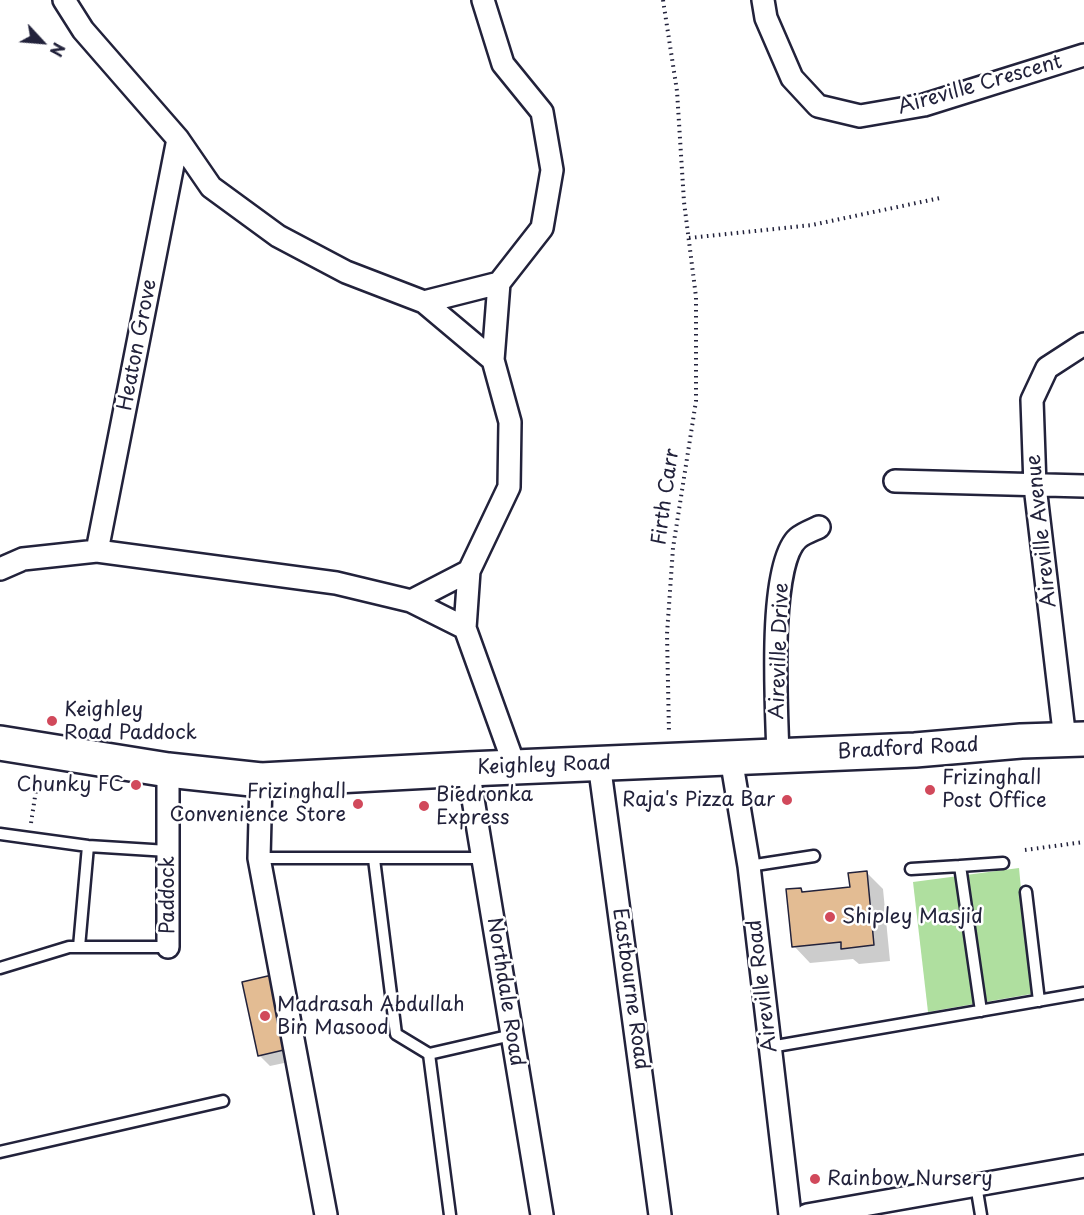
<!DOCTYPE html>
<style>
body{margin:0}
#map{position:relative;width:1084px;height:1215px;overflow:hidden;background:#fff;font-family:"Playpen Sans",sans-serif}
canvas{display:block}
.north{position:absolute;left:12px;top:12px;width:60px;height:60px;-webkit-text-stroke:4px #fff;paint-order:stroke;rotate:116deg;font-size:16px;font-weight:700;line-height:24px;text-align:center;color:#22223b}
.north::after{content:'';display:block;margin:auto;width:21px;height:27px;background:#22223b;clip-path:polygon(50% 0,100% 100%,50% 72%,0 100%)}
</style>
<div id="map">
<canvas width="1084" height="1215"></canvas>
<div class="north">N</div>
</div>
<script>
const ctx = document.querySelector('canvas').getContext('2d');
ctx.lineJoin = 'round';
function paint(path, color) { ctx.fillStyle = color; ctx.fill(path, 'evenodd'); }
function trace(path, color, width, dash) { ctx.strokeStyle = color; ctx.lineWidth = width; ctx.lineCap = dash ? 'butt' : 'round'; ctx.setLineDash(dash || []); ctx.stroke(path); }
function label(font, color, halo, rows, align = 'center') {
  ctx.font = font + ' "Playpen Sans",sans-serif'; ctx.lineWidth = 5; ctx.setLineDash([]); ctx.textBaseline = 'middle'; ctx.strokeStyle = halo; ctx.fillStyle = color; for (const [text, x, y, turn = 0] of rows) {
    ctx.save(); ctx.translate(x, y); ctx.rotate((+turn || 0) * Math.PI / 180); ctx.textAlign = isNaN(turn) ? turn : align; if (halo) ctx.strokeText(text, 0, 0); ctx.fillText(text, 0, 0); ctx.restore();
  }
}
paint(new Path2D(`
 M1019,868L1031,994L928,1012L913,882Z`), '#afdf9f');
paint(new Path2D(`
 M866,872L883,889L890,961L859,964L853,959L810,963L794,946L800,889L805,893L851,889Z
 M244,983L298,1060L270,1066L259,1055Z`), '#0003');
const building = new Path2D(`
 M867,871L874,945L841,949V942L792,947L786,889L801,888L802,892L850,887L848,873Z
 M272,975L288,1049L258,1056L242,982Z`);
paint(building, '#e3bc93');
trace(building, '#22223b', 1.5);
const lane = new Path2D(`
 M0,834L88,846L168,851
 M259,858H483
 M374,859L396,1034L429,1054L450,1215
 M749,866L814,856
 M911,869L960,866
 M1026,892L1039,1001
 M79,947L88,846
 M0,968L69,947H168
 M981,1011L960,866L1003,863
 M770,1047L1084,993
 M429,1054L512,1035
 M0,1152L223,1101
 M976,1185L981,1215`);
const street = new Path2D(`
 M64,0L83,30L178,139L211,187L278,236L346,272L424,302L499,283L542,228L552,170L542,112L503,64L483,0
 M763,0L766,18L792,78L818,106L860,116L924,105L1084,55
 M499,283L493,360L510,422L509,487L469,571L465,628L515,767
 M424,302L493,360
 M895,481L1084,486
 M97,551L178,139
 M0,569L23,559L97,551L336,583L411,601L469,571
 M411,601L465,628
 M1065,740L1035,486L1032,400L1047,368L1084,344
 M778,756C777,713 767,565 798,538C804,533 813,530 819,527
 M731,758L749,866L790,1215
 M599,763L660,1215
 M468,769L542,1215
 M261,780L259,858L326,1215
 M168,947V770
 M807,1215L1084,1166`);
const highway = new Path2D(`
 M0,743L168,770L261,780L468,769L915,750L1021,741L1084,739`);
trace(lane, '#22223b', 15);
trace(street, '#22223b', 26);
trace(highway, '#22223b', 38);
trace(new Path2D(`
 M663,0L677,91L684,202L696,297V401L673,548L667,634L669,733
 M689,238L812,225L940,198
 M31,823L38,777
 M1025,850L1084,842`), '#22223b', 4, [1.5, 4.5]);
trace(lane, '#fff', 10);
trace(street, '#fff', 21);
trace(highway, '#fff', 33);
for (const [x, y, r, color] of [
 [52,721,6,"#d1495b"],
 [136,785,6,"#d1495b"],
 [930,790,6,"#d1495b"],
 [787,800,6,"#d1495b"],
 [358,804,6,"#d1495b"],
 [424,806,6,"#d1495b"],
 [830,917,6,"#d1495b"],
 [265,1016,6,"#d1495b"],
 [815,1179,6,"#d1495b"]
]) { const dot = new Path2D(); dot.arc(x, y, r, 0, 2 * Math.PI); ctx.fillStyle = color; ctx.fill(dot); trace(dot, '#fff', 2); }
label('20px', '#22223b', '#fff', [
 ["Aireville Crescent",980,85,-16],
 ["Heaton Grove",138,345,-79],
 ["Firth Carr",666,497,-82],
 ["Aireville Avenue",1042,531,-96],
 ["Aireville Drive",780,651,-88],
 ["Bradford Road",908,749,-3],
 ["Keighley Road",544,766,-2],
 ["Paddock",168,895,-90],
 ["Aireville Road",763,986,-97],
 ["Eastbourne Road",630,989,82],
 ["Northdale Road",505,992,81]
]);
label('20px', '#22223b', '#fff', [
 ["Keighley",64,710],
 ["Road Paddock",64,733],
 ["Frizinghall",942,778],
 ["Post Office",942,801],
 ["Chunky FC",124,785,"right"],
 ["Frizinghall",346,792,"right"],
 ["Convenience Store",346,815,"right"],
 ["Biedronka",436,795],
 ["Express",436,818],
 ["Raja's Pizza Bar",775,800,"right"],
 ["Shipley Masjid",842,917],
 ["Madrasah Abdullah",277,1005],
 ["Bin Masood",277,1028],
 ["Rainbow Nursery",827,1179]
], 'left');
</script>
